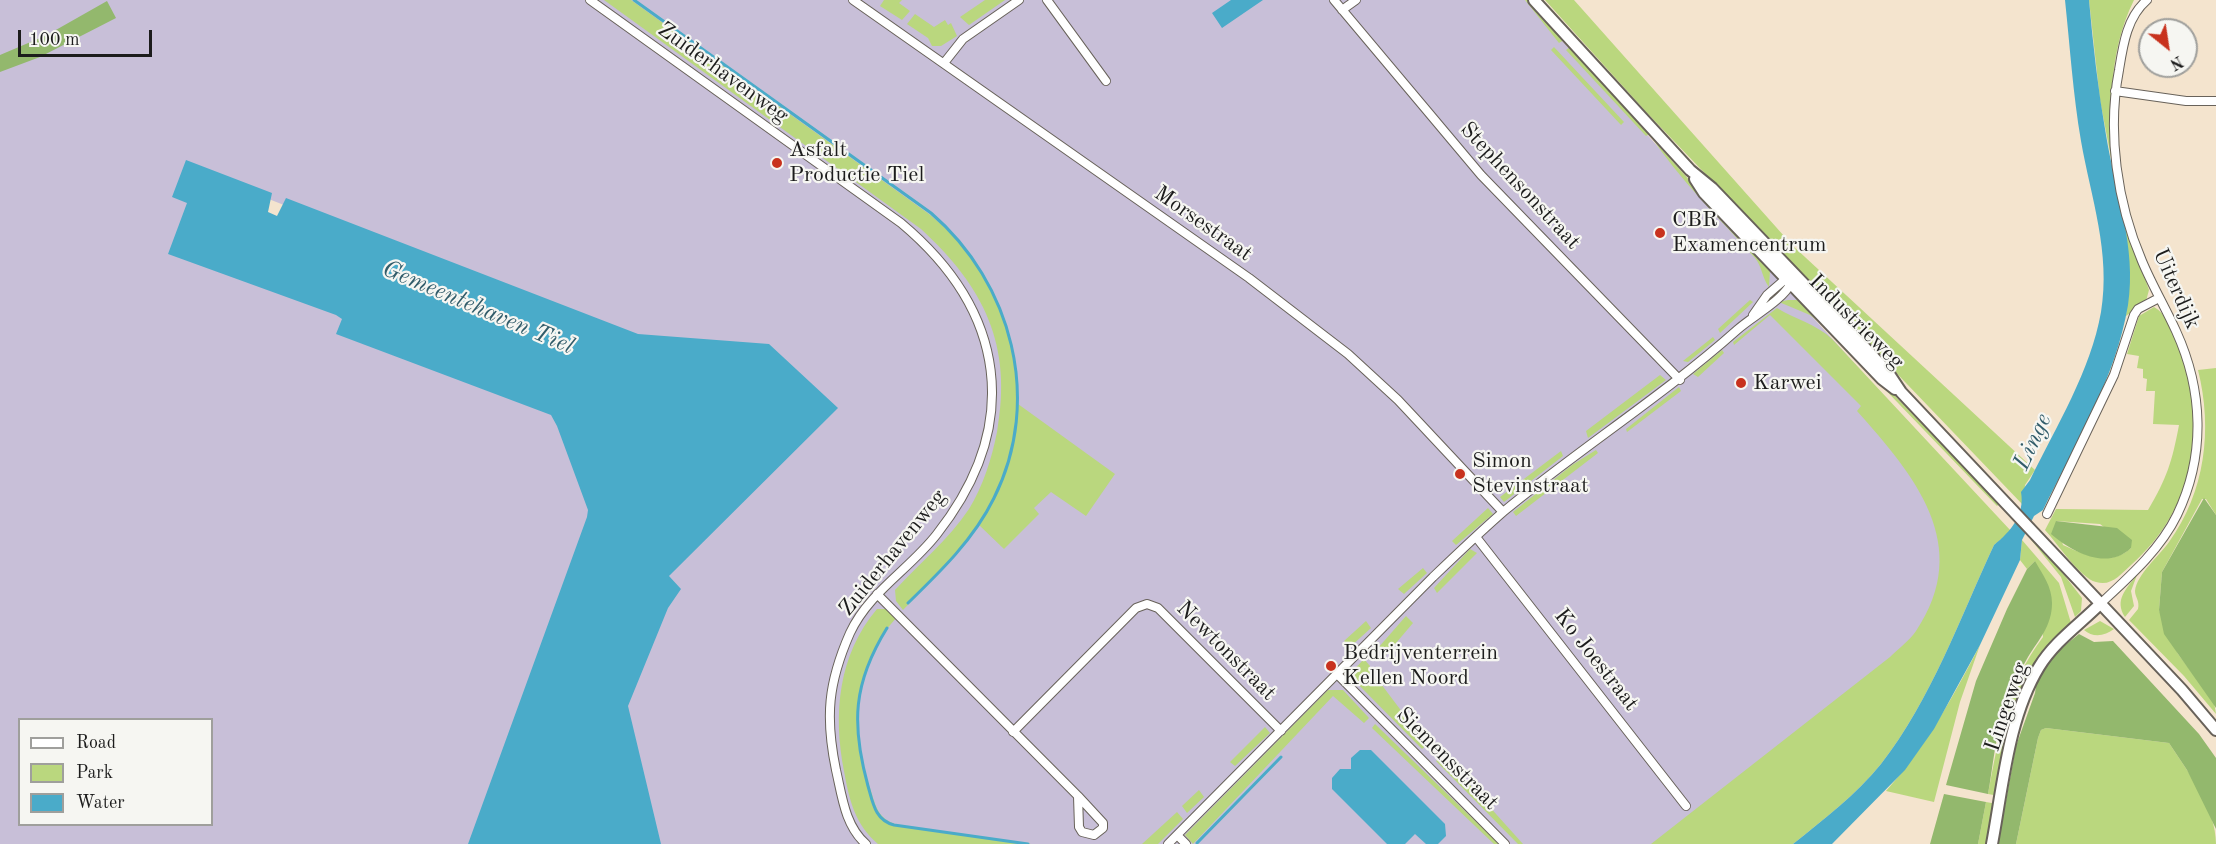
<!DOCTYPE html>
<style>
body{margin:0}
#map{position:relative;width:2216px;height:844px;overflow:hidden;background:#f4e4ce;font-family:"Old Standard TT",serif}
canvas{display:block}
.legend{position:absolute;left:18px;top:718px;width:195px;height:108px;box-sizing:border-box;background:#f6f6f2;border:2px solid #9f9f9c;margin:0;padding:8px 10px;list-style:none;font-size:18px;color:#1c1c1c}
.legend li{display:flex;align-items:center;gap:12px;height:30px}
.legend b{width:30px;border:2px solid #9f9f9c}
.north{position:absolute;left:2138px;top:18px;width:60px;height:60px;box-sizing:border-box;background:#f6f6f2;border:2px solid #9f9f9c;border-radius:50%;rotate:150deg;font-size:16px;font-weight:700;line-height:24px;text-align:center;color:#1c1c1c}
.north::after{content:'';display:block;margin:auto;width:21px;height:27px;background:#c8321e;clip-path:polygon(50% 0,100% 100%,50% 72%,0 100%)}
.scale{position:absolute;left:18px;top:30px;width:134px;height:27px;box-sizing:border-box;border:3px solid #1c1c1c;border-top:0;padding-left:8px;font-size:18px;line-height:21px;white-space:nowrap;color:#1c1c1c;-webkit-text-stroke:4px #f6f6f2;paint-order:stroke}
</style>
<div id="map">
<canvas width="2216" height="844"></canvas>
<ul class="legend">
<li><b style="height:8px;background:#fff"></b>Road</li>
<li><b style="height:16px;background:#bad77e"></b>Park</li>
<li><b style="height:16px;background:#4aabc9"></b>Water</li>
</ul>
<div class="north">N</div>
<div class="scale">100 m</div>
</div>
<script>
const ctx = document.querySelector('canvas').getContext('2d');
ctx.lineJoin = 'round';
function fill(path, color) { ctx.fillStyle = color; ctx.fill(path, 'evenodd'); }
function strokePath(path, color, width, dash) { ctx.strokeStyle = color; ctx.lineWidth = width; ctx.lineCap = dash ? 'butt' : 'round'; ctx.setLineDash(dash || []); ctx.stroke(path); }
function write(font, color, halo, rows, align = 'center') {
  ctx.font = font + ' "Old Standard TT",serif'; ctx.lineWidth = 4.5; ctx.setLineDash([]); ctx.textBaseline = 'middle'; ctx.strokeStyle = halo; ctx.fillStyle = color; for (const [text, x, y, turn = 0] of rows) {
    ctx.save(); ctx.translate(x, y); ctx.rotate((+turn || 0) * Math.PI / 180); ctx.textAlign = isNaN(turn) ? turn : align; if (halo) ctx.strokeText(text, 0, 0); ctx.fillText(text, 0, 0); ctx.restore();
  }
}
fill(new Path2D(`
 M0 0H1525L1983 505 1919 636 1667 844H654L620 717 634 342 192 169 352 310 557 413 593 512 475 844H0ZM20 720H212V824H20Z`), '#c8bfd8');
fill(new Path2D(`
 M604 0H631L929 214C989 262 1018 328 1018 404L1115 474 1086 516 1051 492 1034 508 1039 514 1004 549 979 525 956 555 903 610 896 601 895 590C919 564 949 539 969 509 983 486 992 458 997 432 1013 345 984 287 921 229Z
 M884 0H902L899 3 910 11 902 20 880 6Z
 M985 0H1005L969 25 960 17Z
 M1525 0H1530L1564 40 1559 43Z
 M1545 0H1574L1792 245 2035 470 2025 485 2023 505 1647 113Z
 M2089 0H2134C2107 54 2109 120 2115 179L2100 100Z
 M915 14 934 27 945 20 948 25 951 23 957 36 941 46H932L928 38 907 24Z
 M1554 47 1624 122 1621 125 1551 50Z
 M1570 47 1770 270 1769 287C1762 278 1762 266 1755 258 1718 217 1680 180 1649 134L1646 136 1566 50Z
 M2123 216 2149 290 2146 301 2126 316 2129 267Z
 M1750 300 1753 302 1720 333 1718 329Z
 M1788 300H1798L1818 316 1999 504 1997 506 1825 327 1810 315 1779 302Z
 M2154 307C2166 313 2171 329 2177 341 2211 418 2196 509 2131 565 2121 574 2111 587 2096 582 2080 578 2057 543 2045 530L2056 509 2148 510C2167 478 2172 462 2179 425L2153 424 2155 391H2146L2147 379 2143 378V369L2137 368 2139 356 2127 354 2139 316ZM2056 521 2100 524 2131 548C2110 567 2085 555 2063 545Z
 M1777 308C1795 319 1816 324 1832 339L2011 531 1994 545C1960 618 1931 700 1881 764 1857 794 1823 820 1793 844H1651L1890 657C1898 649 1909 641 1916 631 1974 545 1914 475 1857 411L1861 406 1770 315 1734 345 1733 342Z
 M1713 337 1715 340 1688 362 1683 361Z
 M1722 350 1724 353 1698 377 1693 374Z
 M2216 368V515L2206 499H2202L2162 572 2159 610 2178 654 2214 702 2216 714 2184 676 2129 620 2138 609C2140 601 2135 597 2135 591 2137 574 2159 556 2169 542 2205 492 2213 430 2198 370Z
 M1660 375 1666 380 1588 438 1586 431Z
 M1679 387 1681 391 1627 432 1626 429Z
 M1596 450 1598 453 1516 516 1513 512 1572 465Z
 M1561 451 1563 456 1504 502 1500 497Z
 M1488 508 1493 514 1456 545 1452 541Z
 M2028 536 2058 567 2082 598 2081 611 2075 617 2061 577Z
 M2022 540 2059 583 2071 623 2031 667 2033 676 1999 796 1988 794C1999 737 2007 684 2043 637L2035 561 2027 569 2020 560Z
 M1470 549 1477 553 1437 593 1434 588Z
 M1423 568 1427 573 1404 594 1398 589Z
 M2137 575 2131 591 2134 606 2125 617C2114 600 2126 589 2137 575Z
 M877 609H890L897 617C852 665 850 729 870 788 876 807 878 820 899 825L1031 844H878C855 825 849 799 844 771 833 714 838 655 877 609Z
 M1406 616 1413 623 1385 656 1378 648Z
 M1366 621 1371 628 1350 647 1344 641Z
 M2100 621 2114 629C2105 636 2093 638 2084 630Z
 M1980 645 1960 702 1934 802 1886 791C1925 748 1953 697 1980 645Z
 M1364 659 1370 666 1369 668 1427 745 1422 749 1349 675Z
 M1328 690H1343L1369 718 1364 723 1333 696 1193 844 1185 835Z
 M1375 724 1499 844H1494L1372 728Z
 M1265 727 1270 733 1235 766 1230 762Z
 M2046 728 2169 743C2188 772 2216 808 2216 844H2016L2038 738 2041 730Z
 M1443 755 1523 844H1518L1436 761Z
 M1199 790 1204 797 1187 813 1182 806Z
 M1986 802 1997 804 1990 844H1978Z
 M1177 812 1183 819 1158 844H1142Z`), '#bad77e');
fill(new Path2D(`
 M107 1 116 18 40 57 0 72V55L47 35Z
 M2204 498 2216 515V708L2164 634 2159 610 2162 572Z
 M2056 521 2117 528 2132 540 2131 548C2107 571 2072 552 2051 534Z
 M2035 561C2043 575 2052 587 2052 603 2052 626 2039 639 2028 657 2018 674 2010 693 2004 712 1995 737 1993 767 1988 794L1946 785 1976 681 2007 609 2027 569Z
 M2079 634 2094 642 2113 641 2199 734 2216 758V829L2187 770 2169 743 2046 728 2041 730 2038 738 2016 844H1998L2016 746 2035 693 2037 679 2059 650Z
 M1944 794 1986 802 1978 844H1930Z`), '#93b86d');
fill(new Path2D(`
 M1231 0H1263L1222 28 1212 13Z
 M2065 0H2089C2093 45 2098 90 2106 135 2115 191 2137 247 2128 305 2116 378 2075 445 2043 510L2034 516 2022 540 2020 560 1980 645 1934 729 1905 770 1832 844H1793C1823 820 1857 794 1881 764 1931 700 1960 618 1994 545 2011 531 2025 515 2021 492L2030 480C2056 427 2091 370 2101 312 2111 253 2091 198 2081 141 2073 94 2070 47 2065 0Z
 M186 160 272 193 268 212 277 216 286 198 638 334 769 344 838 408 669 576 681 589 668 608 628 706 661 844H468L587 517 588 510 557 426 551 415 336 334 342 319 336 315 168 254 187 203 172 197Z
 M1360 750H1371L1445 824 1446 836 1438 844H1426L1415 834 1405 844H1387L1332 789V778L1340 769H1351V758Z`), '#4aabc9');
strokePath(new Path2D(`
 M634 0 931 213C1012 283 1043 400 994 498 974 539 941 571 908 603
 M887 628C853 683 851 724 868 786 873 803 875 820 894 825L1028 844
 M1197 843 1281 757`), '#4aabc9', 3);
const street = new Path2D(`
 M590 0 901 223C1006 311 1023 424 937 534 910 569 869 592 850 633 828 683 825 717 836 770 842 796 845 826 866 844
 M853 0 1249 278 1348 354 1398 400 1503 512
 M1047 0 1106 81
 M1334 0 1481 175 1680 380
 M1342 10 1356 0
 M944 63 963 39 1019 0
 M2115 91 2186 101H2216
 M1753 315 1767 295 1789 276
 M2047 514 2114 375 2134 315 2138 309 2159 298
 M1476 537 1686 806
 M877 594 1078 796 1079 827 1082 832 1094 835 1103 828V823L1078 796
 M2100 604C2128 578 2160 550 2177 515 2206 455 2203 390 2176 331 2165 307 2152 285 2142 261 2117 203 2107 132 2119 70 2123 45 2127 17 2147 0
 M1337 674 1505 844
 M1013 732 1136 608 1147 604 1158 608 1281 731
 M1177 835 1186 844
 M1168 844 1433 577C1456 555 1479 533 1503 512 1579 449 1663 396 1737 330 1754 315 1781 302 1792 282`);
const secondary = new Path2D(`
 M1534 0 1690 170 1712 188 1870 353 1889 374 1901 392 2182 690 2216 730
 M1695 179 1704 193 1882 379 1895 389
 M1992 844C2003 786 2008 718 2039 667 2054 642 2080 624 2100 604`);
strokePath(street, '#68625a', 10);
strokePath(secondary, '#68625a', 14);
strokePath(street, '#fff', 8);
strokePath(secondary, '#fff', 10);
for (const [x, y, r, color] of [
 [777,163,6,"#c8321e"],
 [1660,233,6,"#c8321e"],
 [1741,383,6,"#c8321e"],
 [1460,474,6,"#c8321e"],
 [1331,666,6,"#c8321e"]
]) { const dot = new Path2D(); dot.arc(x, y, r, 0, 2 * Math.PI); ctx.fillStyle = color; ctx.fill(dot); strokePath(dot, '#f6f6f2', 2); }
write('22px', '#1c1c1c', '#f6f6f2', [
 ["Zuiderhavenweg",723,73,36],
 ["Stephensonstraat",1520,186,47],
 ["Morsestraat",1203,224,35],
 ["Uiterdijk",2176,289,66],
 ["Industrieweg",1856,322,45],
 ["Zuiderhavenweg",893,553,-51],
 ["Newtonstraat",1226,651,45],
 ["Ko Joestraat",1596,660,52],
 ["Lingeweg",2007,707,-71],
 ["Siemensstraat",1447,759,45]
]);
write('22px', '#1c1c1c', '#f6f6f2', [
 ["Asfalt",789,150],
 ["Productie Tiel",789,175],
 ["CBR",1672,220],
 ["Examencentrum",1672,245],
 ["Karwei",1753,383],
 ["Simon",1472,461],
 ["Stevinstraat",1472,486],
 ["Bedrijventerrein",1343,653],
 ["Kellen Noord",1343,678]
], 'left');
write('italic 24px', '#315c6a', '#f6f6f2', [
 ["Gemeentehaven Tiel",478,308,23],
 ["Linge",2033,442,-65]
]);
</script>
